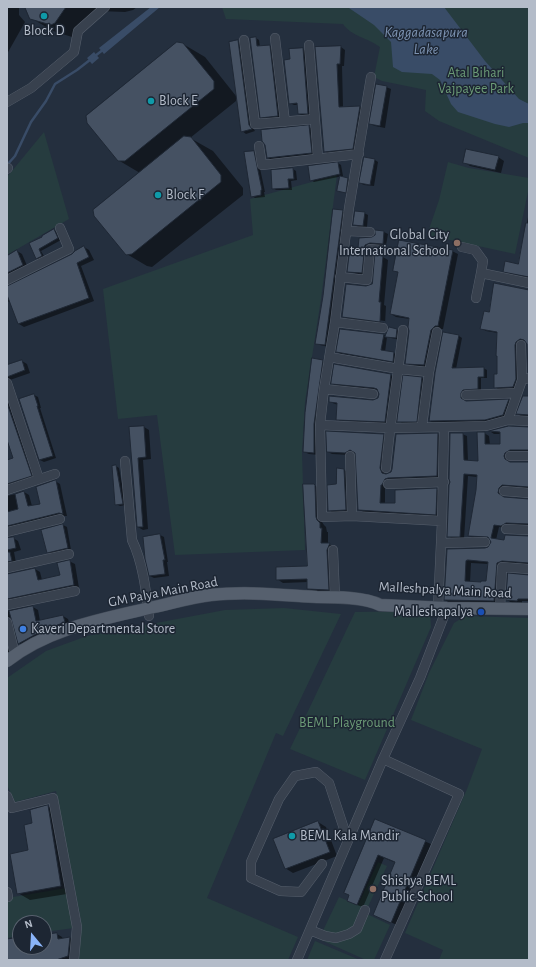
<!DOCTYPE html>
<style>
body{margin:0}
#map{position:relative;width:536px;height:967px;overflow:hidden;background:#242f3e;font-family:"Alegreya Sans",sans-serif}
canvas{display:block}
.frame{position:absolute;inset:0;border:8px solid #b4bcc9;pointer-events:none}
.north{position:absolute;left:12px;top:915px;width:40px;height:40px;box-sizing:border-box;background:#1d2633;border:1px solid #59626f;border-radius:50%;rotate:342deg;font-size:11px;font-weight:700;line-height:16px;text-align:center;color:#b4bcc9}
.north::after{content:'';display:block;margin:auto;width:14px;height:18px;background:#8ab4f8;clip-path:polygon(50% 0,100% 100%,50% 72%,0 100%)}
</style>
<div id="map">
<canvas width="536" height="967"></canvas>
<div class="frame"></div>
<div class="north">N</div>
</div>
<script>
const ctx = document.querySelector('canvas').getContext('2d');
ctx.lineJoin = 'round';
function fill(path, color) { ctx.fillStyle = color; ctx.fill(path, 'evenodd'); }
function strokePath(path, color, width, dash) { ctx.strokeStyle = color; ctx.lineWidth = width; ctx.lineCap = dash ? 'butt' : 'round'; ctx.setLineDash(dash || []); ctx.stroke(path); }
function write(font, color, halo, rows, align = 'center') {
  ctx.font = font + ' "Alegreya Sans",sans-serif'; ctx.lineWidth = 3; ctx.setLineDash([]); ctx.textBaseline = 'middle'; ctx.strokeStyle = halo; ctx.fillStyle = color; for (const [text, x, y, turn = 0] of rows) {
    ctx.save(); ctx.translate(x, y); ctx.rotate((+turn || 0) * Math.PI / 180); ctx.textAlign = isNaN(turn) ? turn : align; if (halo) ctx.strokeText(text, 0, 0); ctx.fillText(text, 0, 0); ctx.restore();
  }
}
fill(new Path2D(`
 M222 7H529V158L439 121 425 111 426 90 382 81 374 77 380 47C368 38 351 36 343 24L226 19Z
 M44 132 69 219 7 255V177Z
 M448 162 469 168 529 178V187L515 254 427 235 439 200Z
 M337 175 321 299 305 402 302 452 305 550 175 555 157 415 118 419 103 289 253 235 250 199Z
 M284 608 341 614 283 736 276 733 207 898 298 937 288 960H79L81 921 56 791 15 802 7 785V678L46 651 87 636 225 610Z
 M430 611 431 627 365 780 290 749 355 612Z
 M465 616 529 618V960H439L443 950 405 933 467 789 482 749 411 720 429 673 454 623Z
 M378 862 387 866 365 913 390 925 374 960H366L319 939 339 897 358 905Z
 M66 888 74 928 44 932V923H20V936L7 938V898Z
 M315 941 360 960H307Z`), '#263c3f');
fill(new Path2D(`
 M151 7H160L104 54 99 48Z
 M334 7H444L485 61 519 99 529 104V123H523L509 127 495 124 458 112 451 104 440 80 432 74 402 72 393 67 391 42 374 25 349 8Z
 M94 52 99 58 92 64 87 58Z`), '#394c67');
fill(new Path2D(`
 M7 7H19V15L25 22 7 54Z
 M26 7H137L133 10 125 12 99 11 75 37H72L53 31 31 18Z
 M256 38 259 40 260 47 270 46 273 48 281 118 265 119 261 117Z
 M238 41 242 44 253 128 255 131 246 134 242 131Z
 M183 44 205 57 236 96V101L190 138 213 151 243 188V195L152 267 147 266 125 253 140 173 118 160Z
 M341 47 345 50 344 66H342L343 107H360L364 110 357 151 329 154 324 151 316 48Z
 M303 49 307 52 312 115 303 116 299 114 298 105H294L290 103 291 60Z
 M386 87 391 89 385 128 375 126 370 124Z
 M309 127 313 129 315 155 272 160 268 158 266 145Z
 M253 152 257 154 265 192H264L265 197 255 198 252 196Z
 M498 157 504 161 501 173 470 166 464 162Z
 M365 158 375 160 378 162 374 186 364 185 360 183Z
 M338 163 341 165 343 176 314 182 311 180Z
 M293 169 296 171 297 180 291 181 292 190H276L273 188Z
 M348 179 351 181 349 194 338 191Z
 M342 211 347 214 329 347 320 345 316 343Z
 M529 212V278L510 274 504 271 519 265Z
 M364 213 368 215 367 227H358L354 225Z
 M54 230 57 232 61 240 41 251 45 258 40 260 37 258 30 244Z
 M376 231 384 232 388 234 386 245H374L368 248 365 275 352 273 348 271 359 249 376 235Z
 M84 247 89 250 94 260 81 266 94 301 24 327 19 324 10 301 7 302V287L72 255Z
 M17 251 22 254 28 268 7 282V257Z
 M452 251 458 254 443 329H440L436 334 430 368 411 366 406 363 410 331V319L396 317 391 314 399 273 394 270Z
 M383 257 388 260 384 305 386 306 385 324 348 319 343 316 373 285ZM347 316 385 321V323L347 318Z
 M529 291V372L528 344 526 341 522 342 518 389 499 390 495 387 498 375V333L486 331 481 328 489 313Z
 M397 330 401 332 400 340 387 337 385 352 394 353 398 355 397 363 341 354 337 352 384 335 387 336Z
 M459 336 462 338 456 369 483 368 487 370V378H481V390L464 395 465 401 509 400 512 402 507 417 489 422 433 423 430 421Z
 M22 361 27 364 30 373 7 381V366Z
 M322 361 327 363 319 455 309 454 304 452Z
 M335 365 391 375 395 377 389 424 341 422 337 419 338 405 330 402 373 401 378 399 380 394 378 390 336 386 332 383Z
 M404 377 422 378 426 380 420 423H402L398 421Z
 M7 391 36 478 7 486V461L14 459 7 440Z
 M34 395 38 397 41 408H40L56 458 44 462 40 460Z
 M529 397V417H522L518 414Z
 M144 427 149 430 151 459 143 460 148 529 143 530 138 527 130 428Z
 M509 427H529V452L510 455 509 462 529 463V489L504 490 503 497 505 498 529 500V526L506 528 499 527 496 540 504 541 529 536V565L507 563 499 603H450L445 600 448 550 486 549 491 546 492 541 490 538 474 539 469 536 477 490V477L468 476 464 539H453L448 536 462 434 467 436 468 461 479 462 484 433 489 436 490 445H501V434H494L491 432ZM471 563 489 564 487 582 470 583Z
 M438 434 442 437 441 478 385 486V504H396L436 489 441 492 440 517 363 512 359 510 355 452 350 455 332 454 328 452 383 435 388 437 384 471 386 474 389 475 393 469Z
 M116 466 119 468 126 505 120 506 116 504Z
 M338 469 344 470 349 472 350 512 333 513 329 510 337 485Z
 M55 481 60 484 67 516H64L8 530 7 532V496L24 492 29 495 32 506 41 504Z
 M314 485 322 490V522L324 525 326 527 327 532H328V544L336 547 335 593 315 592 308 588V582L283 583 277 579 308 567Z
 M63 525 67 527 71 550 51 554 48 552 43 530Z
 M160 535 164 537 168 562H167L169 576 154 578 150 576Z
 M7 538H13L18 541 21 550 14 552 16 563 7 570Z
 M69 561 75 564 79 588 11 602 7 605V574L35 569 40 572 42 580 61 576Z
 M529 575V601H522V603H512L507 600Z
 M33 607 38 610 40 621 63 616 68 619 70 625 24 646 19 643 13 619 8 620 7 624V611Z
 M7 631 13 654 7 659Z
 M48 806 60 813 73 893 30 900 18 893 29 851Z
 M376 820 431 844 397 925 374 915 396 863 384 858 363 907 354 904Z
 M318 822 326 827 337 856 293 873 285 868Z
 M57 934 62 937 63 939 70 938 75 941 73 960H7V940L20 938V947H44V936Z`), '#0007');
strokePath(new Path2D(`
 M7 165 15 156 31 122 46 101 55 84 77 70 104 49`), '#394c67', 2.5);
const building = new Path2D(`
 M25 7H66L55 23 51 25 30 19Z
 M256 37 257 46 270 45 278 116 260 118 250 38Z
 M238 40 249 125 252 129 241 132 229 42Z
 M177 42 183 43 214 81V89L125 161H118L87 123 86 116Z
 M341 46 340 64H337L339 107 360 106 353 149 324 152 315 47Z
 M303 48 308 114H298L297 103 289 104 284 60 290 59 289 49Z
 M376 84 387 86 380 126 369 124Z
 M309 125 312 153 267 158 265 145 262 141 261 130Z
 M184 136 191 137 221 175V182L132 254 126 255 94 216 93 210Z
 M466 149 499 156 495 170 463 163Z
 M254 151 262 190H261V195L251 197 244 152Z
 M364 157 375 159 370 185 359 183Z
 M338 162 340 174 310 181 308 166Z
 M293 168 294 179H288L289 188 272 189 271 170Z
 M340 176 348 178 346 193 337 191Z
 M333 209 343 210 325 345 315 344 323 296Z
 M355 211 365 212 363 226 353 225Z
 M526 223H529V277L503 272 505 261 518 264Z
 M54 229 58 238 39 249 42 256 36 259 29 243 42 237V236Z
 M375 230 384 231 383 244 370 243 365 245 362 273 347 272 350 247 358 248 359 238 372 237 375 235Z
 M399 240 453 250 438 326H435L431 330 424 365 405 364 409 331 408 327 409 318 390 314 398 272 393 271Z
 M84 246 89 257 77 263 89 298 18 324 7 295V286L72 254 75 251Z
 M17 250 23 265 7 273V256Z
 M375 255 383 256 379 302H381L380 322 342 317 346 284 366 286 372 284Z
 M494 283 529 290V372H528L527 344 524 340 520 339 516 342 515 345 516 379 513 387 494 388V374H497V356H496L497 332 480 329 484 311 489 312Z
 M389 327 397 329 396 338 385 337Z
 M340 329 384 334 381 350 394 352 393 362 336 352Z
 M443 332 459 335 452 368 484 367V377H478V389L463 390 461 393V398L466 401 509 399 503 415 485 420 429 421 435 373Z
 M312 358 323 360 314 424V453L303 452 305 413Z
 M22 360 25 370 7 377V365Z
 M334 364 391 374 385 422 336 420 337 403 329 402V396L373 400 378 398 379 394 377 389 374 388 331 384Z
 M403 375 422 377 417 422H397Z
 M34 394 38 406H37L53 456 39 460 19 399Z
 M523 396H529V415L516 414Z
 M7 403 32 476 7 484V460L13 458 7 440Z
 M144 426 146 457 138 458 143 527H137L129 427Z
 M509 426 529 427V450H510L505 453 504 456 505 459 510 462H529V487L502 485 499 488 498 493 504 497 529 499V524L506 523 501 526 494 525 491 538 504 540 505 535 529 536V563L502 561 497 563 494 601 444 600 447 549 485 548 488 547 491 542 488 537 468 536 476 490 477 475 464 474 460 537H447L449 485 450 482 449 479 450 433H463L464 460 478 461 477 432H485V444H500V432L489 431ZM468 560 488 562 486 581H481V582L465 581 466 561Z
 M326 431 384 434 380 468 382 473 386 474 391 472 392 469 396 434 438 433 437 476 388 478 385 479 382 485H381L380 503H395V490L437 488 436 515 358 510 355 453 350 450 345 453 327 452Z
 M116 465 123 504 115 505 112 466Z
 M337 468 344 469 346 510 328 511 327 485 336 484Z
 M56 480 63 514 59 513 7 526V512L18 509 15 494 24 491 28 506 40 504 36 487Z
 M303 484H314L315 485 316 517 317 520 320 523V528H322L321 543H330L327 550 329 590 307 589V579L276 580V567L307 566Z
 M63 524 68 548 47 553 41 530Z
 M160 534 165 560H163L165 574 149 576 145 559 143 537Z
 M14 537 16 548 7 550V538Z
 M7 552H10L12 561 7 562Z
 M70 560 74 585 7 599V574L35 568 38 580 60 575 57 563Z
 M508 573 529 575V599H518L517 601 506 600Z
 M33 606 36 621 63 615 65 622 38 633 18 644 9 611Z
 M48 805 61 886 17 894 10 854 28 850 24 825 32 823 30 810Z
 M375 819 426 840 391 923 373 915 395 862 378 855 357 905 347 901 349 895 344 893Z
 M318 821 330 852 285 869 273 839Z
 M57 933 58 939 70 937 68 956 56 960H7V939L20 937V947H44V935Z`);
fill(building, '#455162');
strokePath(building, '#1f2835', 1);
const minor = new Path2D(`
 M275 38 285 122
 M244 40 255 124 315 119
 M309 45 318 158
 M371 77 349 208 335 322 324 389 320 425 322 517 352 516 442 521 438 607
 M7 102 31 88 74 52 78 31 105 7
 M259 146 262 165 359 154
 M7 169 8 168
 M346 231 370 232
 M462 247 475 250 483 261 481 273
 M340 277 367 280 370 249 383 250
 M7 280 69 249 60 228
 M476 298 481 273 529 283
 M335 322 383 328
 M521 345 522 380
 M329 357 399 369 429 372
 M7 383 39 479
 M324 389 373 394
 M466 395 517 393
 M508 420 529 421
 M320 425 390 428 444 427 486 426 508 420 522 380 529 378
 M422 426 429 372 437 332
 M350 456 352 516
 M510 456H529
 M125 461 132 540C143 563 146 591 149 616
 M386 468C390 421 398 376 403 330
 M388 484 444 482
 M7 490 55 474
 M504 491 529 493
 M442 521 444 427
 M506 529 529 530
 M7 532 60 519
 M441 543 485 542
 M333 550 335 597
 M7 568 69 554
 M7 605 75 591
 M500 609 502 567 529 569
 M7 622 15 655
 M383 759 459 794 385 960
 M7 796 12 808 53 798 77 927 74 960
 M322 864 301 892 280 891 251 878V862L279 799 295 776 316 772 329 783 348 841
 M7 892 8 897
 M310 930 325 936 336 938 349 934 357 929 365 910
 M297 960 383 759 420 678 447 608`);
const major = new Path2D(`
 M7 661C49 628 103 619 154 607 173 603 192 597 211 595 246 591 282 595 317 597 335 597 365 597 380 605L447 608 529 609`);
strokePath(minor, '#565f6c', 10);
strokePath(major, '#414a57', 13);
strokePath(minor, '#38414e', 9);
strokePath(major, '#56606e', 12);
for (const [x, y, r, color] of [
 [44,16,4,"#0f9aa8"],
 [151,101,4,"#0f9aa8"],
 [158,195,4,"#0f9aa8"],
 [457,243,4,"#8d6e63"],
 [481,612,4,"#1a4fb4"],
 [23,629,4,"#3f7fe0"],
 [292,836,4,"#0f9aa8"],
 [373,889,4,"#8d6e63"]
]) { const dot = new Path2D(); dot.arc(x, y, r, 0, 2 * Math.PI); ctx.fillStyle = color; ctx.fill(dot); strokePath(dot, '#1d2633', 1.5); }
write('14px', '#b4bcc9', '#1d2633', [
 ["Block D",44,31,"center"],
 ["Block E",159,101],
 ["Block F",166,195],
 ["Global City",449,235,"right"],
 ["International School",449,251,"right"],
 ["Malleshapalya",473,612,"right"],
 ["Kaveri Departmental Store",31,629],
 ["BEML Kala Mandir",300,836],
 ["Shishya BEML",381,881],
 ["Public School",381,897]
], 'left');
write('14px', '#6b9a76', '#1d2633', [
 ["Atal Bihari",476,73],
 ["Vajpayee Park",476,89],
 ["BEML Playground",347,723]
]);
write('14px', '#b4bcc9', '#1d2633', [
 ["Malleshpalya Main Road",445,590,3],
 ["GM Palya Main Road",163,592,-11]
]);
write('italic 15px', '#7c92b1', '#1d2633', [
 ["Kaggadasapura",426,32],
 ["Lake",426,49]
]);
</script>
